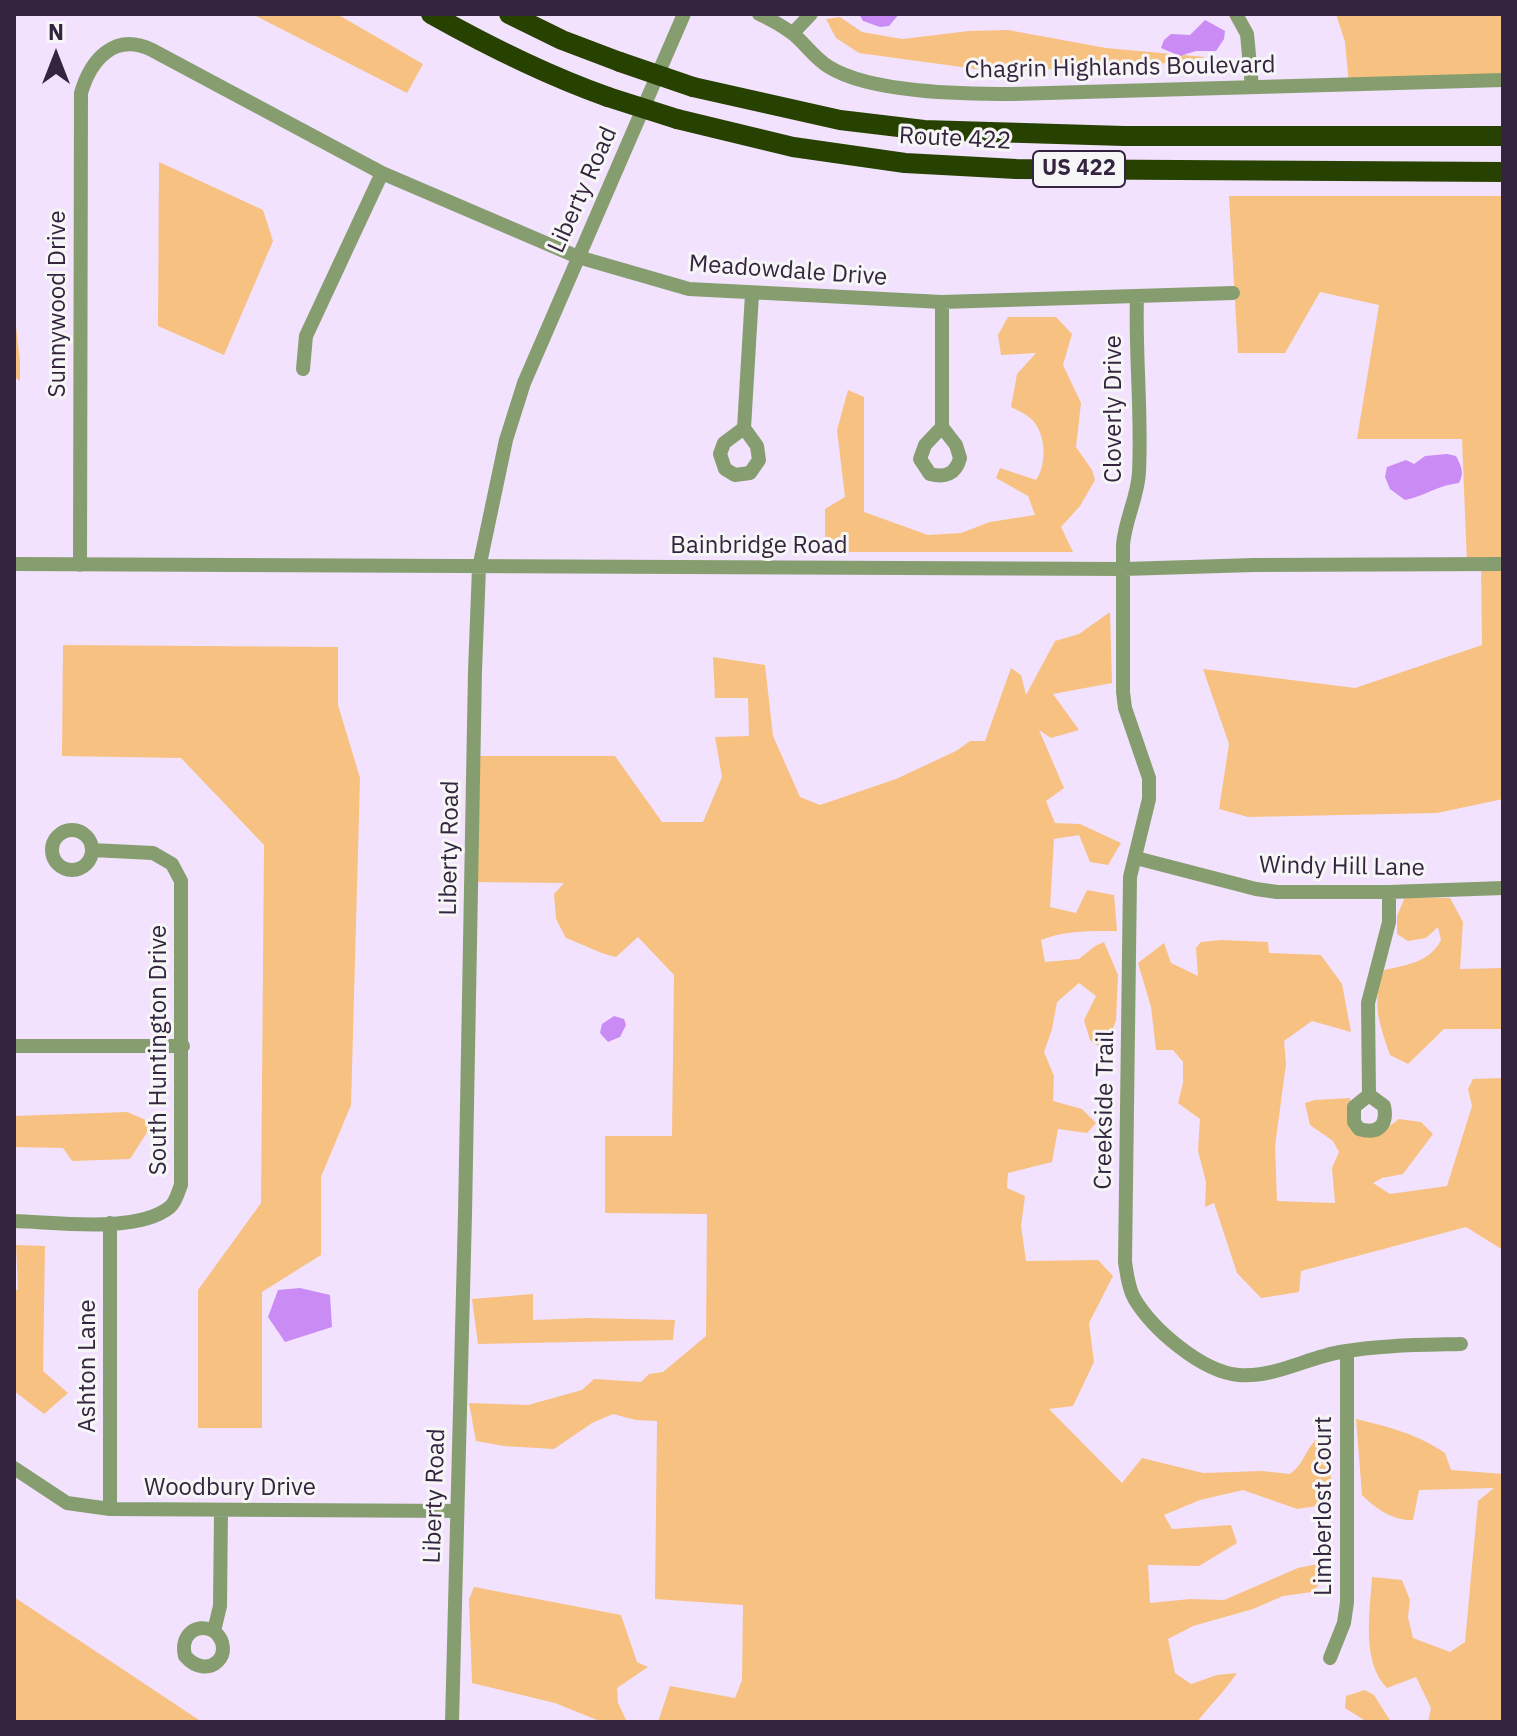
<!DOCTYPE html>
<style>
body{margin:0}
#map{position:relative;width:1517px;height:1736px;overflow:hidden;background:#f2e2fe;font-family:"IBM Plex Sans",sans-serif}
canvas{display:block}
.frame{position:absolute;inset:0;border:16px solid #34243f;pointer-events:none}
.north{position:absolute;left:16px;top:16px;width:80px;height:80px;-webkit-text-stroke:6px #f6f6f6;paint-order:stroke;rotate:0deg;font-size:22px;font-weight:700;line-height:32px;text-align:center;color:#34243f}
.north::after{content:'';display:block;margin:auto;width:28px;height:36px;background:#34243f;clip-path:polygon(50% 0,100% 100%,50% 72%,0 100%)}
</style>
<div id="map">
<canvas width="1517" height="1736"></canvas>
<div class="frame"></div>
<div class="north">N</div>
</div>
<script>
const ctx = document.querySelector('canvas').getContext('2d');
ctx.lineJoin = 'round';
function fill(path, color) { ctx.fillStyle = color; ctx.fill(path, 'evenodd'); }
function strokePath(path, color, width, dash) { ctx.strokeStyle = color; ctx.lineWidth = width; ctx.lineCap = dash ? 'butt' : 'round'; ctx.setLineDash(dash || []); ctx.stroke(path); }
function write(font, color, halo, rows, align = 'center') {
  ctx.font = font + ' "IBM Plex Sans",sans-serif'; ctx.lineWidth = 6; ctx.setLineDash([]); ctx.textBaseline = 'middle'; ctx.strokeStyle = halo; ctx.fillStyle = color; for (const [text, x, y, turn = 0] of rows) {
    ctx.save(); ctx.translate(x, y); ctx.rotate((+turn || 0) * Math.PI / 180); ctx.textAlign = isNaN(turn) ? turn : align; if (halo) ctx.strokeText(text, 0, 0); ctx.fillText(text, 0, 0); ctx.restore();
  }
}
fill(new Path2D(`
 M252 14H337L423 64 407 93Z
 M1336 14H1503V80L1349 84 1345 42Z
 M840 17 862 32 902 39 969 31 1008 30 1106 48 1205 57 1189 62 998 72 859 53 836 38 826 19Z
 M159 162 263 210 273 241 224 355 158 326Z
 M1229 196H1503V799L1437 813 1248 817 1219 809 1229 744 1203 669 1355 688 1482 645 1481 564H1467L1462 439H1357L1379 305 1320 292 1285 353H1238Z
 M14 309 20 361V381L14 377Z
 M1008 317H1056L1072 334 1063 365 1081 403 1076 447 1092 470 1095 480 1080 506 1061 527 1073 552H825V509L845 497 837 430 848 390 864 397V512L928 535 961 533 990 522 1035 515 1028 496 996 478 1000 468 1036 480C1048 463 1046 430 1029 417 1024 413 1017 410 1011 407L1017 374 1036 353 1001 355 998 335Z
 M1110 612 1112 683 1053 694 1079 730 1051 738 1039 730 1064 788 1046 801 1055 823 1080 824 1121 843 1108 865 1090 862 1079 835 1054 839 1050 907 1076 913 1087 890 1114 895 1117 931C1091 931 1066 930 1041 940L1045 962 1079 959 1095 946 1104 942 1118 975 1116 1020 1105 1051 1090 1040 1084 1020 1096 996 1079 983 1057 1002 1052 1029 1044 1052 1054 1076 1053 1101 1082 1109 1096 1123 1087 1133 1058 1129 1052 1162 1008 1173 1007 1188 1025 1196 1021 1226 1026 1261 1098 1260 1113 1276 1089 1323 1094 1362 1073 1406 1049 1409 1122 1483 1142 1458 1203 1473 1262 1471 1290 1474C1306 1462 1304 1450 1318 1438L1329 1446 1331 1481 1329 1496 1317 1506 1297 1509 1243 1490 1200 1500 1164 1515 1172 1529 1231 1525 1237 1543 1199 1566 1148 1565 1150 1603 1190 1599 1224 1600 1298 1568 1323 1563 1325 1578 1312 1592 1283 1596 1253 1609 1193 1626 1168 1639 1175 1673 1191 1684 1217 1675 1237 1673C1225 1691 1210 1705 1197 1722H658L670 1686 735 1698 742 1680 743 1605 655 1599 657 1421 636 1420 613 1414 592 1423 554 1449 504 1446 476 1441 469 1403 528 1405 582 1390 594 1379 641 1382 649 1374 663 1372 706 1336 707 1214 605 1213V1136H672L674 975 638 937 616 957C597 953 583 944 566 938L556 919 554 894 564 883 471 882 473 756H615L662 822H703L722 777 715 737 749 736 748 698H715L713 657 765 665 773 736 800 797 820 805 896 779 956 751 970 741H985L1011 668 1021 675 1026 695 1055 641 1079 634Z
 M63 645 338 647V705L360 778 351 1105 321 1177V1255L262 1292V1428H198V1290L261 1203 264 845 181 758 62 756Z
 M1405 897 1450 898 1463 922 1460 969 1503 968V1029H1444L1408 1064 1390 1055C1379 1022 1371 1004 1384 970 1407 965 1430 962 1441 940L1438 927 1426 938 1408 941 1397 934V916Z
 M1221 940 1268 942 1269 953 1321 955 1342 984 1351 1032 1312 1021 1284 1041 1286 1064 1275 1146 1277 1201 1335 1203 1332 1168 1339 1152 1333 1141 1310 1125 1305 1103 1315 1100 1350 1098 1353 1133 1376 1136 1399 1119 1421 1122 1433 1134 1403 1174 1382 1178 1373 1183 1390 1194 1447 1186 1472 1106 1468 1089 1473 1079 1503 1078V1250L1466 1227 1301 1271 1299 1292 1261 1298 1237 1273 1214 1203 1205 1207 1206 1182 1198 1151 1200 1119 1178 1103 1183 1083V1062L1173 1050H1156L1151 1007 1138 963 1164 943 1171 963 1198 976 1196 948 1201 942Z
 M127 1112 153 1123 130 1159 72 1161 63 1148 14 1147V1116Z
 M16 1245 45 1246 43 1371 68 1393 44 1414 14 1391V1290H18Z
 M533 1294V1320L587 1318 675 1320 673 1340 478 1344 472 1299Z
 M1356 1419C1389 1427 1417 1434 1445 1453L1451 1470 1503 1474V1722H1428L1431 1708 1416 1677 1387 1688C1361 1662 1370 1612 1372 1577L1402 1580 1410 1600 1408 1617 1413 1638 1450 1652 1465 1642 1478 1501 1494 1488 1419 1490 1413 1520C1393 1521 1375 1508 1362 1495Z
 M474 1587 621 1615 637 1662 648 1667 617 1688 618 1703 627 1722H602L555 1703 472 1683 469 1599Z
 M14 1597 202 1722H14Z
 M1365 1690 1374 1695 1391 1722H1367L1345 1708 1346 1696Z`), '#f7c181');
fill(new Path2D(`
 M859 14H899L889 26 880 27 863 21Z
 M1205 20 1225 31 1224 39 1216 51H1196L1180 56 1161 48 1164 40 1171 34 1190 35Z
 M1447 454 1456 456C1461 466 1465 472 1459 483 1438 485 1425 496 1405 500L1390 489 1385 477 1387 467 1406 460 1414 464 1425 456Z
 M614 1016 624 1019 626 1025 620 1037 608 1042 600 1033 602 1024Z
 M300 1288 330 1295 332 1327 285 1342 268 1317 278 1290Z`), '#ca8cf4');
strokePath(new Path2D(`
 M759 14C770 19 782 26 792 33 805 43 814 58 829 67 871 93 963 94 1013 94L1503 80
 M1236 14 1247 34 1252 87
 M793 33 811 14
 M1137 296C1135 354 1142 413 1139 472 1138 497 1125 519 1123 545V692L1125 708 1149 778V799L1130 877 1125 1262C1127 1274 1128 1287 1134 1298 1152 1329 1202 1372 1239 1375 1273 1378 1307 1358 1340 1352 1380 1345 1420 1345 1461 1344
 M303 369 306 336 382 173
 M942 427 956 445 960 458C956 474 945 478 930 474L920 459 925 445 942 427V302
 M744 428 757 446 759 460 750 473 735 475 725 469 720 454 724 443 744 428 752 294
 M14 564 1124 569 1254 565 1503 564
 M80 565 81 93C91 59 115 32 152 50L382 173 578 257 689 289 942 302 1233 293
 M52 850a20 20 0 1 1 40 0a20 20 0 1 1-40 0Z
 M1136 858 1256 889 1277 892H1389L1503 888
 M14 1046H183
 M1369 1095 1354 1107V1122L1359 1129C1378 1135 1388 1125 1384 1106L1369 1095 1368 1003 1389 922V892
 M14 1221C56 1222 137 1234 170 1207 176 1202 178 1192 181 1185V881L172 864 153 853 92 850
 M110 1223V1509
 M14 1468 67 1503 110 1509 457 1511
 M214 1631C195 1622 180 1636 185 1656 209 1683 238 1652 214 1631L220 1606 221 1511
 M1330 1658 1344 1623 1347 1602V1351
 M452 1722 465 1214 475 671 479 568 506 440 524 383 684 14`), '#869e6f', 14);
strokePath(new Path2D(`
 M431 14C488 46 546 75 608 97
 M509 14 562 40 620 62
 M693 87 840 120 924 130 1124 136H1503
 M677 119 793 147 905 163 1016 169 1503 172`), '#274100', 20);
strokePath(new Path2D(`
 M620 62 693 87
 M608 97 677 119`), '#274100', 20);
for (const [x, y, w] of [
 [1079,169,92]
]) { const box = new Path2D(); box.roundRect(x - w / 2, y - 18, w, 36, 6); ctx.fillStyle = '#f6f6f6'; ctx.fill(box); strokePath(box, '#34243f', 2); }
write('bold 22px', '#34243f', null, [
 ["US 422",1079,169]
]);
write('24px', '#34243f', '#f6f6f6', [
 ["Chagrin Highlands Boulevard",1120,68,-1],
 ["Route 422",955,139,3],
 ["Liberty Road",583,190,-66],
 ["Meadowdale Drive",788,271,4],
 ["Sunnywood Drive",58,304,-90],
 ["Cloverly Drive",1114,409,-90],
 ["Bainbridge Road",759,546],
 ["Liberty Road",450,848,-89],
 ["Windy Hill Lane",1342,867,1],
 ["South Huntington Drive",159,1050,-90],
 ["Creekside Trail",1105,1110,-89],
 ["Ashton Lane",88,1366,-90],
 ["Woodbury Drive",230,1488],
 ["Liberty Road",435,1496,-88],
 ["Limberlost Court",1324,1506,-90]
]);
</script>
